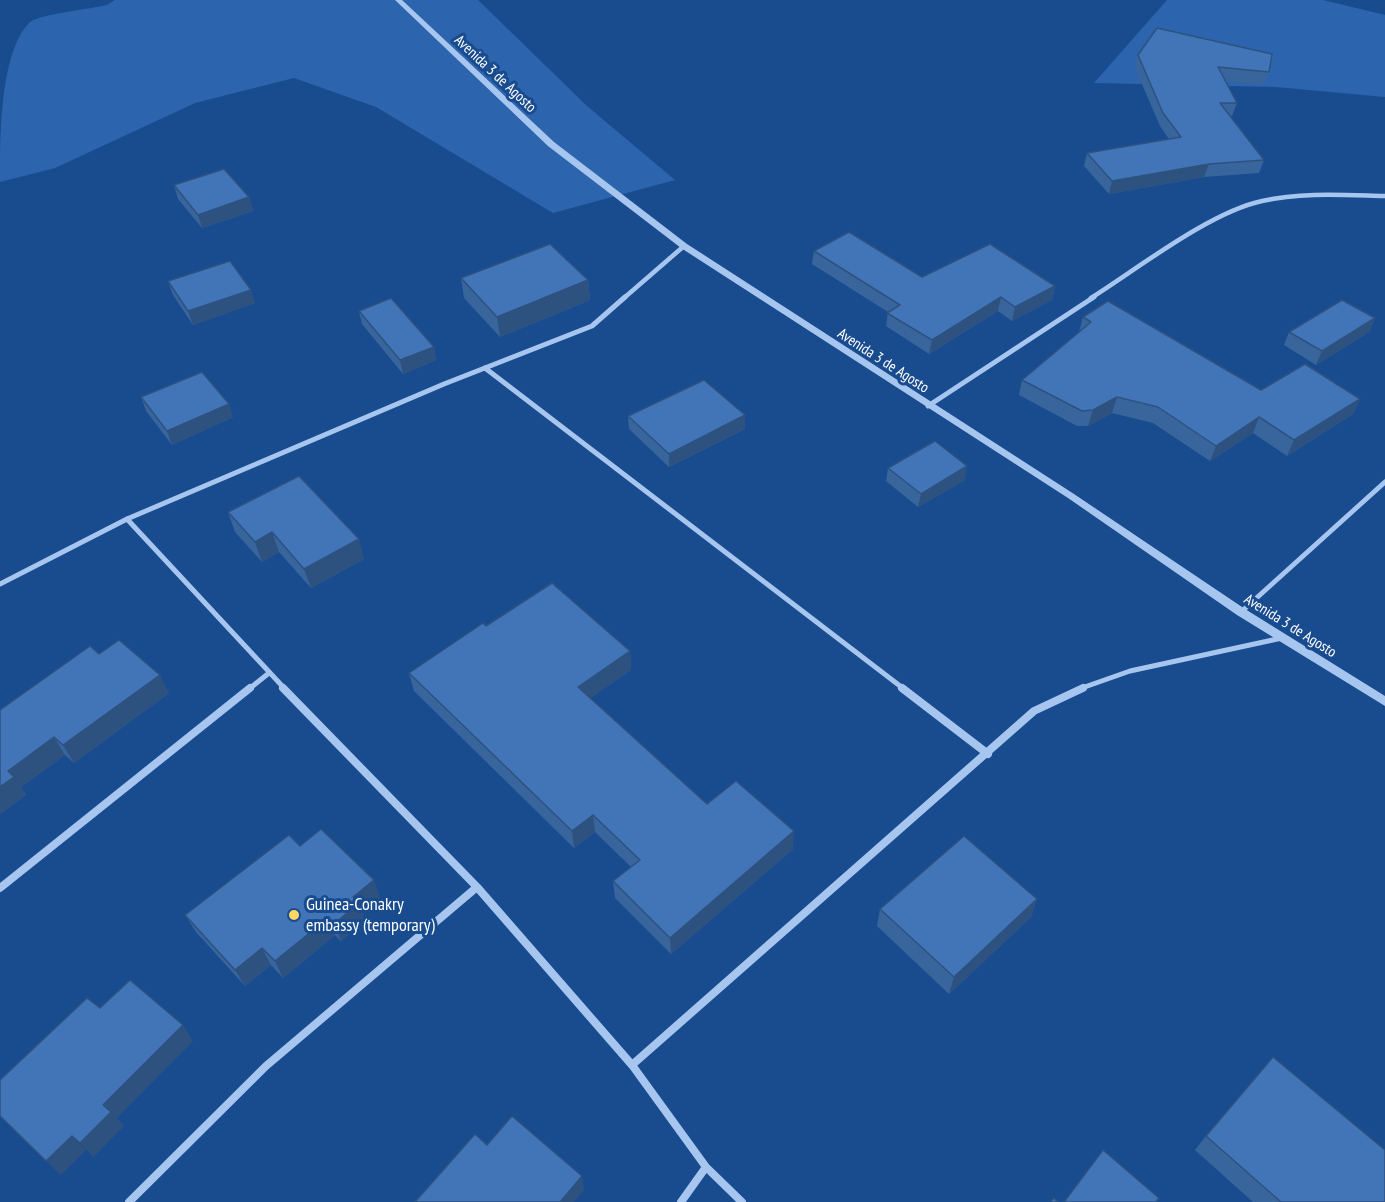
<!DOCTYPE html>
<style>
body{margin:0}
canvas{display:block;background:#194b8f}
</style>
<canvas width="1385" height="1202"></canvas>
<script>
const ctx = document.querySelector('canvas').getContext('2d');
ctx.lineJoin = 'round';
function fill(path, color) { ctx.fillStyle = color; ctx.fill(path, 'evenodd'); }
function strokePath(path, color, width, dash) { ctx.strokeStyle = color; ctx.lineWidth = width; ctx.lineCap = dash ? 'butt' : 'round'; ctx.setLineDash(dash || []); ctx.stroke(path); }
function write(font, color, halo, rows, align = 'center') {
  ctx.font = font + ' "PT Sans Narrow",sans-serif'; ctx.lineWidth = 6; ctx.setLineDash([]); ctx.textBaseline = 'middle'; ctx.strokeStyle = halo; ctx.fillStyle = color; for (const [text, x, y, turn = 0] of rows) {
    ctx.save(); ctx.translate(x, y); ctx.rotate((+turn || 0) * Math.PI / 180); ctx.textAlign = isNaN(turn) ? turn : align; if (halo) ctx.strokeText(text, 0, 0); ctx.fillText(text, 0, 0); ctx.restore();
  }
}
fill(new Path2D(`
 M115 0H478L587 106 675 180 553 213 376 107 294 78 195 103 55 168 0 182C0 136 0 51 30 22 41 14 91 9 107 5Z
 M1167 0H1323L1385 15V97L1276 87 1094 83Z`), '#2c65ad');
strokePath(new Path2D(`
 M624 298 684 246
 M1091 298C1137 269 1210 212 1262 201 1302 192 1344 195 1385 196`), '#a7c6ef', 4.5);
strokePath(new Path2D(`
 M485 368 904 689
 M928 406 1094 297
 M127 519 285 689
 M0 584 127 519 444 384 592 326 625 297
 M1241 612 1385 482
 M249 689 269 673
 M1079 689 1130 671 1282 638`), '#a7c6ef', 5);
strokePath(new Path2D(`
 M283 688 477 887 632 1065 706 1167 742 1202
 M902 688 988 754
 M0 888 250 688
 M632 1065 1034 711 1083 688
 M129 1202 266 1066 477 887
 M681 1202 706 1167`), '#a7c6ef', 8);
fill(new Path2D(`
 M395 0H402L554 142 687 244 1074 494 1245 609 1385 696V706L1237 615 1068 498 681 248 548 146Z`), '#a7c6ef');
fill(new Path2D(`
 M1138 55 1269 72 1264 85 1225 81 1237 103 1232 116H1230L1264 160 1259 173 1204 177 1109 194 1084 166 1087 153 1169 139 1160 126 1135 68Z
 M174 185 249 197 253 211 202 228 178 199Z
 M814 251 922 277 1055 286 1052 300 1012 321 998 311 929 354 886 326 888 312 812 264Z
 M461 278 588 280 590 300 500 337 464 298Z
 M168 281 255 303 193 325 173 295Z
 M359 311 434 347 436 360 403 374 362 324Z
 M1083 317 1261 390 1360 399 1353 414 1287 456 1253 433 1210 461 1153 423 1112 413 1088 426H1077L1019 395 1022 380 1079 332Z
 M1375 318 1369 332 1316 365 1284 345 1289 332Z
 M141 397 233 417 172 445 146 411Z
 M628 416 745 429 669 467 629 429Z
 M888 468 965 480 918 507 886 481Z
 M228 512 364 559 311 588 279 552 262 562 235 532Z
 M486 626 630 651 631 670 590 698 707 804 793 849 671 954 615 898 613 881 631 867 595 832 574 848 414 691 409 673Z
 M99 654 169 693 74 763 65 755 21 787 26 795 0 814Z
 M300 846 380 897 362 912 366 920 341 941 335 935 283 978 271 965 245 986 196 932 185 915Z
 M1037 899 1031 917 949 994 877 926 880 909Z
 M1206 1136 1385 1202H1253L1195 1150Z`), '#39659d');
fill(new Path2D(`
 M1209 164 1204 177 1109 194 1112 181Z
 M249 197 253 211 202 228 198 215Z
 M588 280 590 300 500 337 497 317Z
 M1055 286 1052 300 1012 321 1015 307Z
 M251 290 255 303 193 325 188 311Z
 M1001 297 998 311 929 354 932 340Z
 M1375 318 1369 332 1316 365 1322 351Z
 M434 347 436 360 403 374 400 360Z
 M1117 397 1112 413 1088 426 1093 410Z
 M1360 399 1353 414 1287 456 1294 440Z
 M229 404 233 417 172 445 167 431Z
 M745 415V429L669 467V454Z
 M1259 417 1253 433 1210 461 1216 446Z
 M967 466 965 480 918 507 921 494Z
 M272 532 279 552 262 562 255 542Z
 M359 539 364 559 311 588 304 569Z
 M630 651 631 670 580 706 578 687Z
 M160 675 169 693 74 763 63 745Z
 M54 737 65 755 21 787 26 795 0 814V787L8 771Z
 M593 815 595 832 574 848 572 831Z
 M794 831 793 849 671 954 670 938Z
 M374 880 380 897 362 912 366 920 341 941 334 924 353 897Z
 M1037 899 1031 917 949 994 954 977Z
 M328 918 335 935 283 978 275 961Z
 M262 948 271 965 245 986 235 970Z
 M183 1025 193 1041 117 1118 124 1126 93 1157 80 1143 103 1105Z
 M72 1136 86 1150 61 1175 46 1161Z
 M582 1176 584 1190 574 1202H562L561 1201Z`), '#2e5280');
const building = new Path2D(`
 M1157 28 1272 54 1269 72 1218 67 1237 103H1220L1264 160 1209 164 1112 181 1087 153 1181 137 1163 113 1138 55Z
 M224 169 249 197 198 215 174 185Z
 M849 232 922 277 990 244 1055 286 1015 307 1001 297 932 340 887 313 900 305 814 251Z
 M550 244 588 280 497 317 461 278Z
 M230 261 251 290 188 311 168 281Z
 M391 298 434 347 400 360 359 311Z
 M1342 300 1375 318 1322 351 1289 332Z
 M1108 301 1261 390 1305 364 1360 399 1294 440 1259 417 1216 446 1158 407 1117 397 1093 410 1082 411 1022 380 1091 322 1083 317Z
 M202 372 229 404 167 431 141 397Z
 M704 380 745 415 669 454 628 416Z
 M935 441 967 466 921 494 888 468Z
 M299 476 359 539 304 569 272 532 255 542 228 512Z
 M552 583 630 651 578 687 707 804 736 781 794 831 670 938 613 881 640 860 593 815 572 831 409 673 483 623 486 626Z
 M119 640 160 675 63 745 54 737 8 771 14 777 0 787V710L90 646 99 654Z
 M321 829 374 880 353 897 359 903 334 924 328 918 275 961 262 948 235 970 185 915 289 835 300 846Z
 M964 836 1037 899 954 977 880 909Z
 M130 980 183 1025 103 1105 111 1112 80 1143 72 1136 46 1161 0 1116V1080L87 998 100 1008Z
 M1273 1057 1385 1150V1202H1281L1206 1136Z
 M512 1116 582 1176 561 1201 562 1202H415L475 1134 487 1145Z
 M1103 1150 1159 1198 1156 1202H1064Z
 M1054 1198 1058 1202H1050Z`);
fill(building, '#4275b7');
strokePath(building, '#2e5280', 1.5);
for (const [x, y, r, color] of [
 [294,915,6,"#ffd564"]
]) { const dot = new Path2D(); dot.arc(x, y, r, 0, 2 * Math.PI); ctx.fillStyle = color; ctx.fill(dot); strokePath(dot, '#194b8f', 2); }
write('15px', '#fff', '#194b8f', [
 ["Avenida 3 de Agosto",495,74,43],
 ["Avenida 3 de Agosto",883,361,33],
 ["Avenida 3 de Agosto",1290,626,32]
]);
write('18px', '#fff', '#194b8f', [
 ["Guinea-Conakry",306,905],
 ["embassy (temporary)",306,926]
], 'left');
</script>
